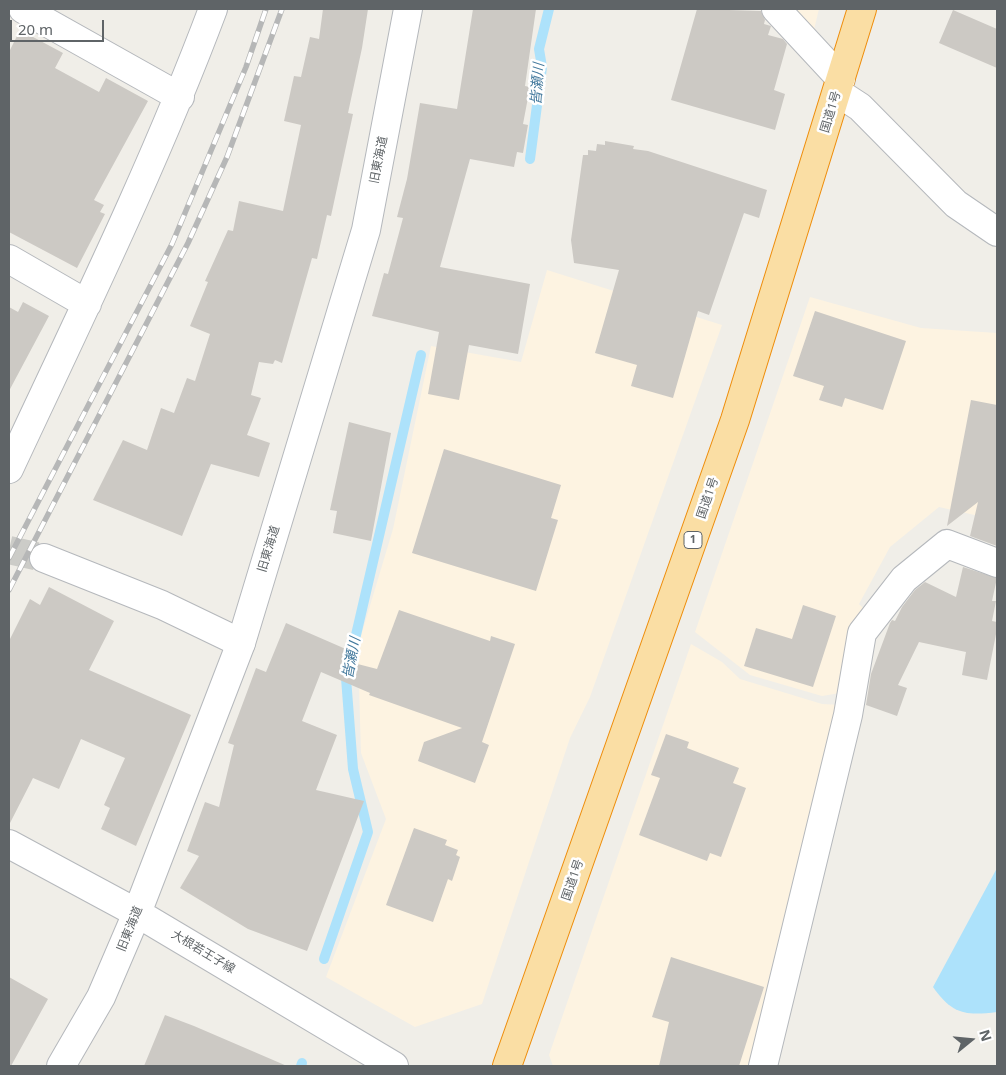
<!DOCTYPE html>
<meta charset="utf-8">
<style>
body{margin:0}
#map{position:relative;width:1006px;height:1075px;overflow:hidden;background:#f0eee8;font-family:"Noto Sans",sans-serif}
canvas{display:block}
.frame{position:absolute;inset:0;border:10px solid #5f6467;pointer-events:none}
.north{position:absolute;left:946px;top:1015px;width:50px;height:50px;-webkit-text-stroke:4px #fff;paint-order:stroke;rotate:73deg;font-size:14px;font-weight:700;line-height:20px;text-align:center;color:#5f6467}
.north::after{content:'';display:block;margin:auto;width:18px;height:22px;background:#5f6467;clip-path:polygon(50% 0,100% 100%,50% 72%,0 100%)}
.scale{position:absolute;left:10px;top:20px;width:94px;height:22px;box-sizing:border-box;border:2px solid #5f6467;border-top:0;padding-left:6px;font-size:15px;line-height:18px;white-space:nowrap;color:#5f6467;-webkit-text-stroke:4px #fff;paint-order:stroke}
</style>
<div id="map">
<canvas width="1006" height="1075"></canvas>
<div class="frame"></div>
<div class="north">N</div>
<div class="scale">20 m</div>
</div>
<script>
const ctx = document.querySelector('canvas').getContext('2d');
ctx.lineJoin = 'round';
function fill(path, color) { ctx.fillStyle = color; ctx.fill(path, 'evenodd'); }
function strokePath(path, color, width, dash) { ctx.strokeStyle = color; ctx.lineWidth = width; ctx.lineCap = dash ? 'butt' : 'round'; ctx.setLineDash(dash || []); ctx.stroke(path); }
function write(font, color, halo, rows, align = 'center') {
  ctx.font = font + ' "Noto Sans","Noto Sans JP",sans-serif'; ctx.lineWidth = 5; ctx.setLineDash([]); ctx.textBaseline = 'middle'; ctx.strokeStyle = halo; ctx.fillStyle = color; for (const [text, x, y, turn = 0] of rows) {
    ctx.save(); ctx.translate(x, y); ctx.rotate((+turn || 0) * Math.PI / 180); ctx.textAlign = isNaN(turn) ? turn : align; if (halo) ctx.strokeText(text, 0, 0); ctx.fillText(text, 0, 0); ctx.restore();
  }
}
fill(new Path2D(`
 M786 9H819L812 38Z
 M547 270 722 325 590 697 570 738 482 1004 415 1027 326 977 386 819 361 753 359 686 354 659 393 529 431 346 521 362Z
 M810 297 921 328 997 333V520L939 507 890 547 859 604 866 611 846 637H854L846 692 822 696 750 675 695 632Z
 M691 644 722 662 740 679 822 704 841 705 756 1066H553L549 1055Z`), '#fdf3e1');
fill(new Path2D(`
 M997 868V1012C965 1016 952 1014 933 987Z`), '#ade2fb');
strokePath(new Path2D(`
 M530 159 542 67 539 49 549 9
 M324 959 368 832 353 769 346 678 421 355
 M301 1066 302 1063`), '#ade2fb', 10);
fill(new Path2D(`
 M323 9H368L362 48 348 113 353 114 331 216 327 215 317 259 312 258 282 363 275 360 273 364 259 362 251 395 261 398 247 435 270 443 259 477 211 464 182 536 93 500 123 440 147 450 161 408 174 413 187 378 195 381 210 334 190 326 208 282 205 281 228 230 233 231 239 201 283 211 301 125 284 121 294 76 301 77 310 37 319 39Z
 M473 9H536L525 86 530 87 523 124 528 125 523 153 517 152 514 167 470 159 440 267 530 284 518 354 469 345 459 400 428 394 439 332 372 316 384 273 388 274 403 218 397 217 407 179 420 103 457 109Z
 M697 9 761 11 765 20 764 24 771 26 768 35 783 39 787 44 774 90 785 94 775 130 671 100Z
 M953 10 997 29V68L939 43Z
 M20 30 63 53 55 68 99 92 106 78 148 101 94 200 104 205 100 212 105 214 77 268 9 232V52Z
 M605 141 634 146 633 149 648 151 767 190 759 218 744 213 709 315 698 311 673 398 631 386 637 365 595 353 619 270 574 263 571 240 583 155H588V150L596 151 597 144 605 145Z
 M23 302 49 316 9 391V307L18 312Z
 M815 311 906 341 883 410 845 398 842 407 819 400 824 386 793 376Z
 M971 400 997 405V546L970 536 978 502 947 526Z
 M349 422 391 433 371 541 333 533 337 511 330 510Z
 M444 449 561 485 551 518 558 520 536 591 412 553Z
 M963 567 997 578 992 601H996L992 621 997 622V629L987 680 962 675 966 652 919 642 898 685 907 688 897 716 866 705 871 674 890 623 892 620 895 621 902 607 915 590 925 582 956 597Z
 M49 587 114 621 89 670 191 715 136 846 101 829 110 808 104 805 125 758 81 739 59 789 33 778 9 825V641L30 599 40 605Z
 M803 605 836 616 813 687 744 666 756 628 792 639Z
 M399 610 490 641 491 636 515 644 482 742 489 745 475 783 418 761 424 742 462 728 369 695 370 693 321 672 302 721 337 735 316 790 364 801 307 951 248 929 180 888 199 856 187 851 205 802 219 807 234 745 228 743 256 668 266 672 286 623 348 650 346 661 377 669Z
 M666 734 689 742 687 748 739 768 733 783 746 788 721 857 710 853 707 861 639 835 660 778 651 775Z
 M414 828 447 840 445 845 458 850 456 855 460 857 452 881 448 879 433 922 386 905Z
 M671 957 764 987 739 1066H659L669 1022 652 1017Z
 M9 977 48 999 11 1066H9Z
 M165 1015 194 1026 287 1066H144Z`), '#ccc9c4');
strokePath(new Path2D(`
 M9 550 44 558`), '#ccccc8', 28, [28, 14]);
const minor = new Path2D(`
 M23 9 180 97
 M776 9 841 79
 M837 92 860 107 956 204 997 232
 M9 259 87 304
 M9 469C80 317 154 166 213 9
 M44 558 162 605 241 643
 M763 1066 848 715 862 633 904 579 947 544 997 563`);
const tertiary = new Path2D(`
 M9 844 137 913 394 1066
 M61 1066 101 997 137 913 241 643 366 230 408 9`);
const trunk = new Path2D(`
 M507 1066 735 420 862 9`);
strokePath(minor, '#b5b8bc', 30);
strokePath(tertiary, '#b5b8bc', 30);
strokePath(trunk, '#ee8d0b', 30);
strokePath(minor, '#fff', 28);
strokePath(tertiary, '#fff', 28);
strokePath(trunk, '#fadea4', 28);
const rail = new Path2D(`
 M9 558 172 244 246 67 266 9
 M9 590 188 243 227 157 282 9`);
strokePath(rail, '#b6b7b7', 5.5);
strokePath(rail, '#fff', 4, [11]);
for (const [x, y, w] of [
 [693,540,18]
]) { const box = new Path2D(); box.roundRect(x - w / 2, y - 8.5, w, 17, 4); ctx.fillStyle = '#fff'; ctx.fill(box); strokePath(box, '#5f6467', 1); }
write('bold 11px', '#5f6467', null, [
 ["1",693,540]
]);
write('12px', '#5f6467', '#fff', [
 ["国道1号",831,112,-73],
 ["旧東海道",379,160,-79],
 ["国道1号",708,498,-71],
 ["旧東海道",269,549,-73],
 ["国道1号",573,880,-71],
 ["旧東海道",130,929,-68],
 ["大根若王子線",203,952,31]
]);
write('italic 14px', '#43799d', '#fff', [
 ["皆瀬川",538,84,-86],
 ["皆瀬川",352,658,-79]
]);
</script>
